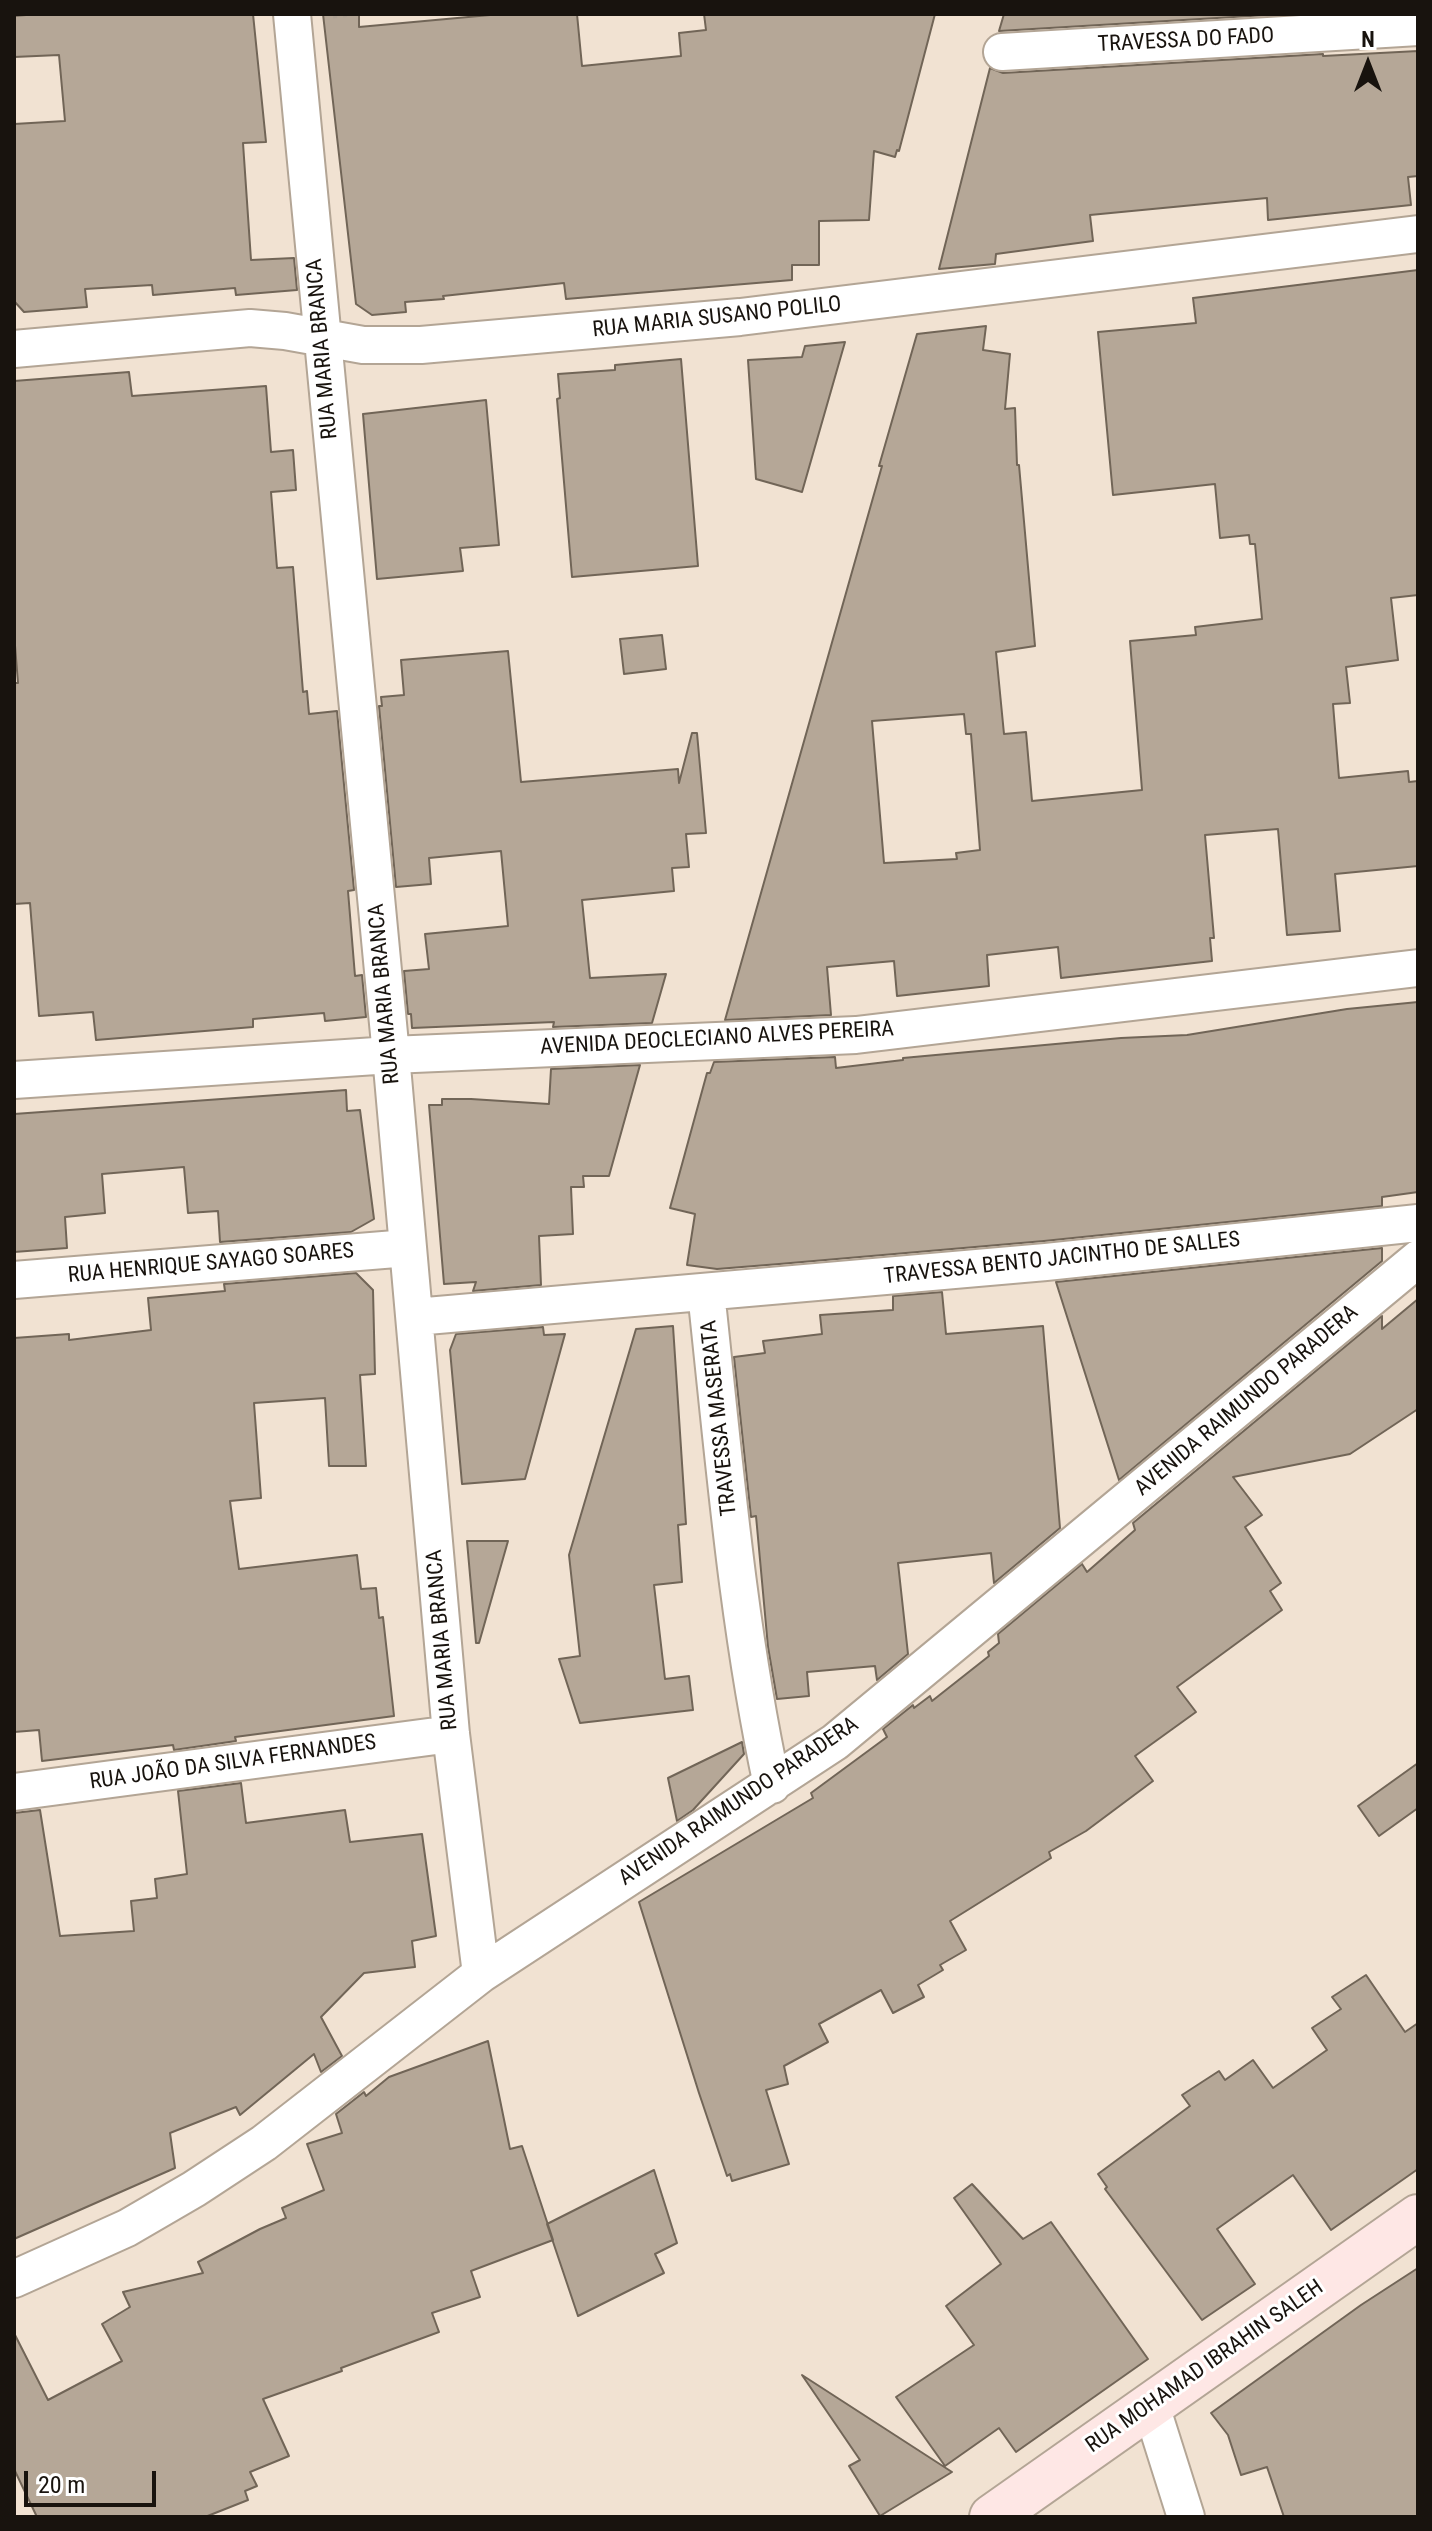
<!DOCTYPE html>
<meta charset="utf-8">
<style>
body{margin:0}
#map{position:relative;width:1432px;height:2531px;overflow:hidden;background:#f1e2d2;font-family:"Roboto Condensed",sans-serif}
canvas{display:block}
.frame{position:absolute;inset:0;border:16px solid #18130e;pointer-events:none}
.north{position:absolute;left:1328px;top:24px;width:80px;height:80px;-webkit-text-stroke:6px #fff;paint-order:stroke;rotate:0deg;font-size:22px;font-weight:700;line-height:32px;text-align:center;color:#18130e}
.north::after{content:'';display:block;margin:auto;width:28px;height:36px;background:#18130e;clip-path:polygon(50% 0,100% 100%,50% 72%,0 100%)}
.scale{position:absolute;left:24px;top:2471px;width:132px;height:36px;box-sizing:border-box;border:4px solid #18130e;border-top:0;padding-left:10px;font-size:24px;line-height:28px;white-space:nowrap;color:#18130e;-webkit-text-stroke:6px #fff;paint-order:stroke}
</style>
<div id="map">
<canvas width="1432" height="2531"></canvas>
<div class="frame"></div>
<div class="north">N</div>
<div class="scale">20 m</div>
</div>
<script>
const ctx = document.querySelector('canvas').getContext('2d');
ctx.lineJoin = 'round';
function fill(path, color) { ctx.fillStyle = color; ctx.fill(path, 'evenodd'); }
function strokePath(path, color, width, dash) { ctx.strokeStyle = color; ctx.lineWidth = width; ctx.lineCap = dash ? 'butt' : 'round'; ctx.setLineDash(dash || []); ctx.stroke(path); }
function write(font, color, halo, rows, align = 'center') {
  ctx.font = font + ' "Roboto Condensed",sans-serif'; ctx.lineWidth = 6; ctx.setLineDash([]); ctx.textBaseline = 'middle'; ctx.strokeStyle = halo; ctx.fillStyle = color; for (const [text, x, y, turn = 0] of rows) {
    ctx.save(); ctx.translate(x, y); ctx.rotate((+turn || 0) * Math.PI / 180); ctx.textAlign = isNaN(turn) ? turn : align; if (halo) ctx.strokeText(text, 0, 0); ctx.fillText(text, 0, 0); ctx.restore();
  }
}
const building = new Path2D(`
 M38 14H253L266 142 243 143 251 260 294 258 297 290 236 295 235 288 153 295 152 285 85 289 87 307 24 312 14 301V124L65 121 59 55 14 57V16Z
 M323 14H359V27L501 14H577L582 66 681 56 679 33 706 30 704 14H935L899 151 897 150 895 157 874 151 869 220 819 221V265H792V280L566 299 564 283 443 296 444 299 405 302 406 312 372 315 356 304Z
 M1004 14H1284L999 31Z
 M1418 51V176L1408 177 1411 205 1268 220 1267 198 1090 215 1093 241 996 254 995 264 939 269 990 68 1003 73 1323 54V56Z
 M1418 270V595L1391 598 1398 660 1346 667 1350 703 1333 704 1339 778 1408 771 1409 782 1418 781V866L1335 874 1340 931 1287 935 1278 829 1205 835 1214 938H1210L1212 961 1061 978 1058 947 987 955 989 986 897 996 894 961 827 967 831 1015 725 1020 882 466H879L917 334 986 326 983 350 1010 354 1005 409 1015 408 1017 465H1019L1035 646 996 652 1004 734 1026 732 1032 801 1142 790 1130 641 1196 635 1195 627 1262 619 1255 544H1250L1249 535 1220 538 1215 484 1113 495 1098 332 1196 323 1193 298ZM964 714 966 734H971L980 850 956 853 957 859 884 863 872 721Z
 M845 342 802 492 756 479 748 360 802 357 805 346Z
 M681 359 698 566 572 577 557 399 560 398 558 374 615 370V365Z
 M129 372 132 396 266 386 271 452 293 450 296 490 271 492 277 568 293 567 303 692 307 691 309 714 337 711 354 890 348 891 355 976 362 975 366 1017 325 1021 324 1013 253 1019V1027L96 1040 93 1012 39 1016 30 903 14 904V683H18L14 633V381Z
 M486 400 499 545 460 548 463 571 377 579 363 414Z
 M662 635 666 669 624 674 620 639Z
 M508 651 521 782 678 769 679 783 692 733H697L706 833 686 834 689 867 672 868 674 891 582 900 590 978 666 974 652 1023 553 1027 554 1022 412 1028 411 1014H408L404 971 429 969 425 934 508 926 501 851 429 858 431 884 396 887 379 706H382L381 697 404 695 401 660Z
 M1418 1002V1192L1382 1197V1206L1044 1241 779 1264 717 1269 687 1265 695 1214 670 1208 707 1073H710L714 1062 835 1057 836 1068 903 1060V1058L1121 1038 1187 1035 1347 1009Z
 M640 1065 609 1176H583L584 1187H571L573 1234 539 1236 541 1285 473 1291 476 1282 444 1284 429 1105H442V1099H471L549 1104 551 1069Z
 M346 1090 347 1111 360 1110 374 1219 351 1232 220 1242 218 1211 188 1213 184 1167 102 1174 105 1213 65 1217 67 1248 14 1252V1114Z
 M1382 1248V1261L1119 1480 1056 1282Z
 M356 1273 373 1290 375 1374 360 1375 366 1466H329L325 1398 254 1403 261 1498 230 1501 239 1569 357 1555 361 1589 376 1588 379 1618 383 1617 394 1716 235 1737 236 1741 174 1750 173 1745 42 1761 39 1730 14 1732V1338L69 1334V1340L151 1330 148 1298 225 1291 224 1284Z
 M942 1292 946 1334 1043 1326 1060 1528 994 1583 991 1553 898 1563 908 1654 877 1680 875 1666 807 1672 809 1696 777 1699 768 1647 756 1516 751 1517 734 1357 765 1353 763 1341 822 1334 820 1315 893 1310V1296Z
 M1418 1299V1409L1350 1454 1233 1477 1262 1515 1245 1527 1281 1583 1270 1591 1282 1610 1177 1687 1196 1712 1135 1756 1153 1781 1086 1831 1049 1852 1051 1858 950 1921 966 1950 940 1965 943 1970 918 1985 924 1997 893 2013 881 1990 819 2024 828 2042 784 2066 788 2084 766 2090 789 2164 732 2181 730 2174 727 2176 699 2093 639 1902 813 1798 811 1793 887 1737 883 1729 913 1705 914 1708 930 1696 932 1701 989 1656 988 1652 999 1643 998 1634 1082 1564 1087 1572 1135 1530 1133 1523 1382 1316V1329Z
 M673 1326 686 1524 678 1525 682 1582 654 1585 665 1679 689 1676 693 1710 580 1723 559 1659 580 1656 569 1555 636 1329Z
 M543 1327 544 1335 565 1334 525 1479 462 1484 450 1350 456 1334Z
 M467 1541H508L479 1643H476Z
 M742 1742 744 1754 693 1810 677 1821 668 1778Z
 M1418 1763V1808L1379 1836 1358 1806Z
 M241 1783 246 1823 345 1810 350 1842 422 1834 436 1936 412 1941 415 1967 364 1973 321 2017 342 2056 321 2072 314 2054 240 2115 236 2107 170 2133 175 2168 14 2239V1813L40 1810 60 1936 134 1931 131 1901 157 1898 155 1879 187 1874 178 1791Z
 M1366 1975 1405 2032 1418 2023V2169L1331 2230 1293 2175 1217 2229 1255 2284 1202 2320 1105 2189 1107 2187 1098 2174 1190 2106 1182 2095 1219 2071 1225 2080 1253 2060 1273 2088 1327 2050 1312 2028 1341 2009 1332 1997Z
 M488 2041 510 2149 522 2146 553 2240 471 2271 480 2297 432 2313 439 2332 341 2368 342 2371 263 2399 289 2456 250 2472 257 2486 245 2491 248 2500 205 2517H37L14 2469V2333L48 2400 122 2361 102 2324 130 2307 123 2292 203 2273 198 2262 260 2229 286 2218 282 2208 324 2190 307 2144 342 2133 336 2114 364 2092 366 2096 389 2077Z
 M654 2170 677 2243 655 2254 664 2273 578 2316 547 2224Z
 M972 2184 1023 2239 1051 2222 1148 2359 1016 2452 999 2428 945 2466 896 2397 974 2345 946 2306 1001 2264 954 2198Z
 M1418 2268V2517H1284L1267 2467 1241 2475 1228 2435 1211 2413 1361 2305Z
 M802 2375 952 2472 880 2516 849 2466 860 2460Z`);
fill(building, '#b5a797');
strokePath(building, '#716557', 2);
const street = new Path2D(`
 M292 14 391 1055 451 1734 481 1974
 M1002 52 1418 27
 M14 349 250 328 285 331 363 345H421L740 317 1418 234
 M14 1080 391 1055 856 1035 1418 968
 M14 1280 408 1248
 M706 1292C724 1457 737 1623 772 1785
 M415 1317 1046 1262 1418 1223
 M14 1792 451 1734
 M14 2279 127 2228 194 2189 264 2143 481 1974 835 1742 1418 1259
 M1151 2406 1186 2517`);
const secondary = new Path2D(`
 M992 2517 1418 2217`);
strokePath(street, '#b3a595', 40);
strokePath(secondary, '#b3a595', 48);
strokePath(new Path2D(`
 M333 16 352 14`), '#aea295', 5, [4, 6]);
strokePath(street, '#fff', 36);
strokePath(secondary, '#fee7e5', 44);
write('22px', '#18130e', '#fff', [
 ["TRAVESSA DO FADO",1186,41,-3],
 ["RUA MARIA SUSANO POLILO",717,318,-6],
 ["RUA MARIA BRANCA",323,349,-95],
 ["RUA MARIA BRANCA",385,994,-95],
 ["AVENIDA DEOCLECIANO ALVES PEREIRA",717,1039,-3],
 ["TRAVESSA BENTO JACINTHO DE SALLES",1062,1259,-6],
 ["RUA HENRIQUE SAYAGO SOARES",211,1264,-5],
 ["AVENIDA RAIMUNDO PARADERA",1247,1401,-40],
 ["TRAVESSA MASERATA",720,1418,-96],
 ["RUA MARIA BRANCA",443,1640,-95],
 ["RUA JOÃO DA SILVA FERNANDES",233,1763,-8],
 ["AVENIDA RAIMUNDO PARADERA",739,1802,-34],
 ["RUA MOHAMAD IBRAHIN SALEH",1205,2367,-35]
]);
</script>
